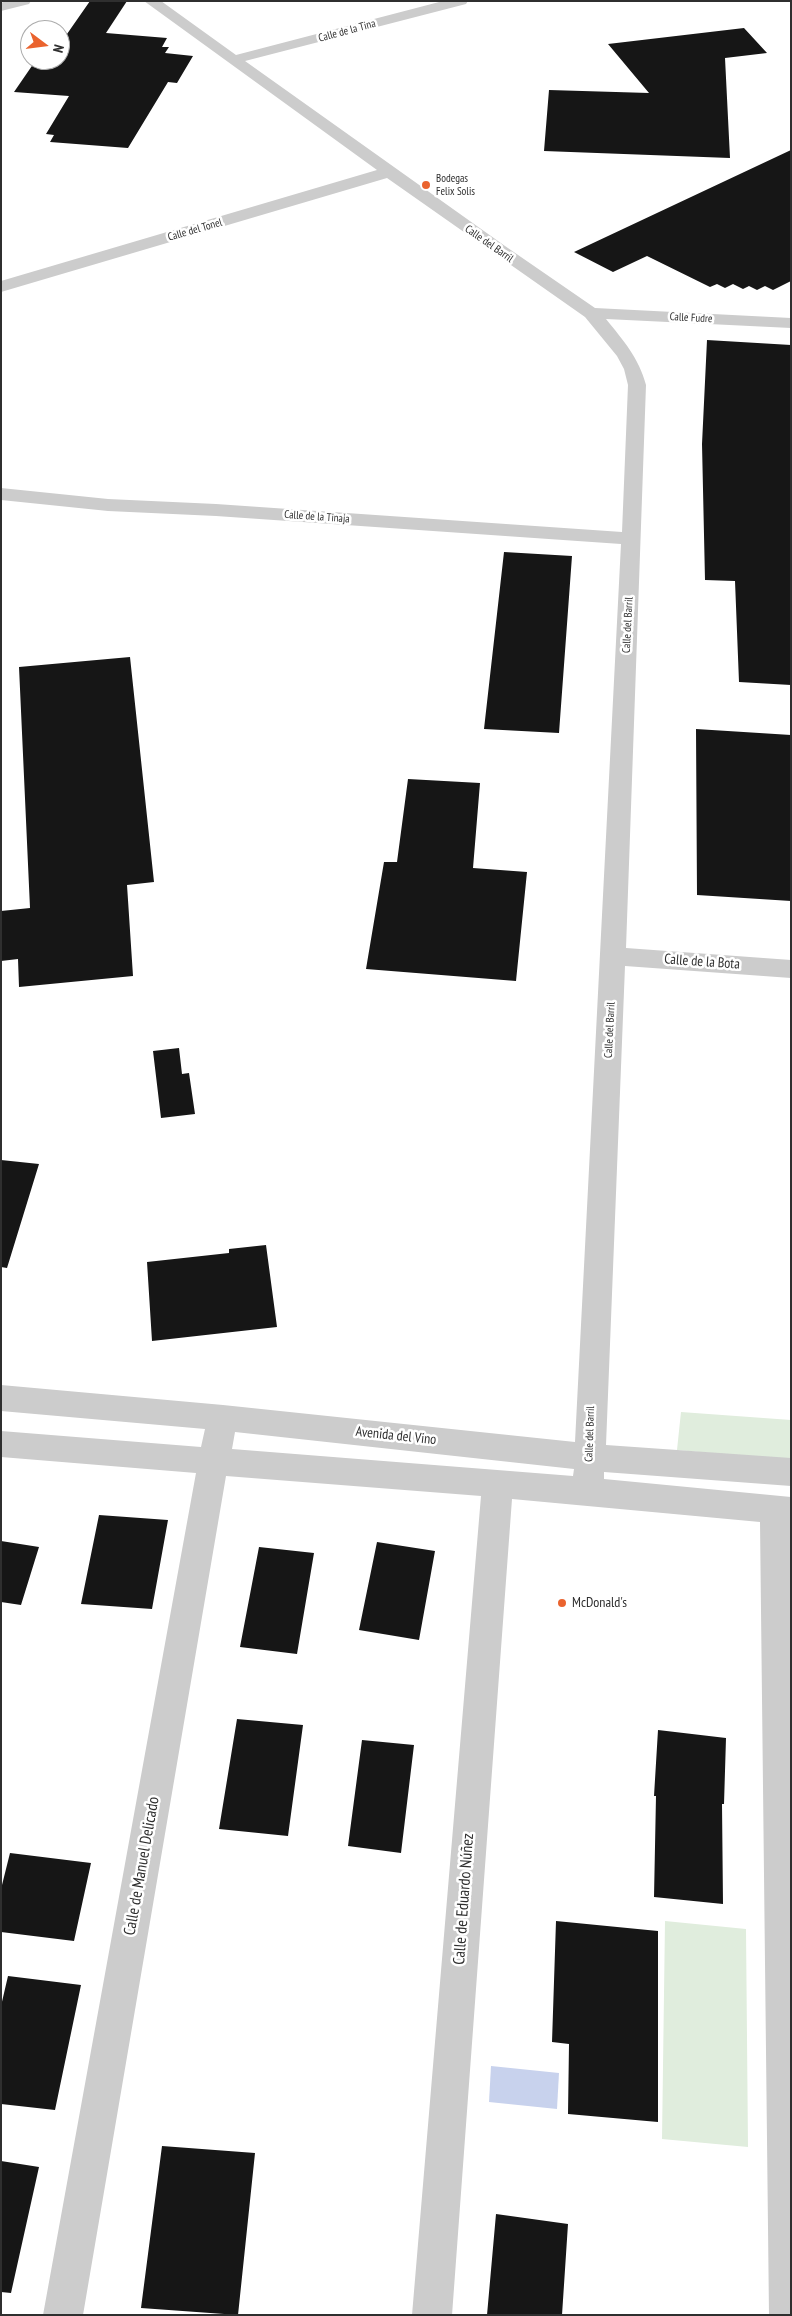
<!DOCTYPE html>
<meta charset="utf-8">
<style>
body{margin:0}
#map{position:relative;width:792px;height:2316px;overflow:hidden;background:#fff;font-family:"PT Sans Narrow",sans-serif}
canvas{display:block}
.frame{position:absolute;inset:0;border:2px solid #2f2f2f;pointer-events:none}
.north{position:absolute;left:20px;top:20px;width:50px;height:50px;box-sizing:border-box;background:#fff;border:1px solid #acacac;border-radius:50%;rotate:105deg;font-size:14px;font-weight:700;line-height:20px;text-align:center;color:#2f2f2f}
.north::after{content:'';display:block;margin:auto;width:18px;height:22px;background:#ea632e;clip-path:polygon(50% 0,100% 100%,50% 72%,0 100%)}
</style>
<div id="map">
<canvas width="792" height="2316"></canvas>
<div class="frame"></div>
<div class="north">N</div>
</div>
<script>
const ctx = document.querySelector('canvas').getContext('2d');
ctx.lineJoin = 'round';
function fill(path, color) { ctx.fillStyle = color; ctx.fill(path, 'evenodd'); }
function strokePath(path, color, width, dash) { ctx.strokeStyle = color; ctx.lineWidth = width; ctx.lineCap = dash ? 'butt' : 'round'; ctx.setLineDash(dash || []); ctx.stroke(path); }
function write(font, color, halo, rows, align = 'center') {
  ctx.font = font + ' "PT Sans Narrow",sans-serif'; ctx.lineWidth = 5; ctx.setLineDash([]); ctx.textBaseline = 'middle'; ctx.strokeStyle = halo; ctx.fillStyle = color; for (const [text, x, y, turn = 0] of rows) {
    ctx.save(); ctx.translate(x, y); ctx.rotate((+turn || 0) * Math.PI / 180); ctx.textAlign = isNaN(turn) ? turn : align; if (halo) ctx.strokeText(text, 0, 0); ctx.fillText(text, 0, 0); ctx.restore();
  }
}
fill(new Path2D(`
 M681 1412 791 1420V1460L677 1450Z
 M665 1921 746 1929 748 2147 662 2139Z`), '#e0eddd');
fill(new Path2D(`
 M491 2066 559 2073 557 2109 489 2102Z`), '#c8d2ed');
fill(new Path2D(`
 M90 1H127L106 33 167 38 162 47H169L165 53 193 56 177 83 168 82 128 148 50 142 54 135 46 134 69 96 14 92 36 60H60V33L67 34Z
 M744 28 767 53 725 58 730 158 544 151 549 90 649 93 608 44Z
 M791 150V281L773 290 765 286 757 290 749 286 743 289 733 284 725 288 717 284 710 287 647 256 613 272 574 252Z
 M707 340 791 345V685L739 682 735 581 705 580 702 444Z
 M504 552 572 556 559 733 484 729Z
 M130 657 154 882 127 885 133 976 19 987 18 959 1 961V911L30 908 19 667Z
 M696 729 791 735V901L697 895Z
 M408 779 480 783 473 868 527 872 516 981 366 969 384 862H397Z
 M179 1048 182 1074 189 1073 195 1114 161 1118 153 1051Z
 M1 1160 39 1164 7 1268 1 1267Z
 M266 1245 277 1327 152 1341 147 1262 229 1253V1249Z
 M99 1515 168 1520 152 1609 81 1604Z
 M1 1541 39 1547 21 1605 1 1602Z
 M377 1542 435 1551 419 1640 359 1630Z
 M259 1547 314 1553 297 1654 240 1647Z
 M237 1719 303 1725 288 1836 219 1829Z
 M658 1730 726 1738 724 1804H722L723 1904 654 1897 656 1796H654Z
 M362 1740 414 1745 401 1853 348 1846Z
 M10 1853 91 1863 74 1941 1 1932V1889Z
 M556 1921 658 1931V2122L568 2114 569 2044 552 2042Z
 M8 1976 81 1985 55 2110 1 2104V2006Z
 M162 2146 255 2153 238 2315 141 2308Z
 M1 2161 39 2167 11 2293 1 2292Z
 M496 2214 568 2224 562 2315H487Z`), '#161616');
fill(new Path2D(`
 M6 1H31L29 4 1 11V3Z
 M144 1H161L236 55 443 1H468L466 4 245 61 505 246 595 308 791 318V328L606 319C623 340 639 358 646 385L626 948 791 960V978L625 966 606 1445 791 1458V1486L604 1472V1479L791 1497V2315H769L760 1522 512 1499 452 2315H412L481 1496 226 1476 83 2315H43L196 1473 1 1457V1431L201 1447 205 1429 1 1411V1385L223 1405 575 1442 621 544 216 516 108 511 1 500V488L108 499 216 504 622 532 628 385 624 369 617 356 585 317 387 178 1 292V281L377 170ZM235 1432 574 1469 573 1476 232 1449Z`), '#ccc');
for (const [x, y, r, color] of [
 [426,185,5,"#ea632e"],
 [562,1603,5,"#ea632e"]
]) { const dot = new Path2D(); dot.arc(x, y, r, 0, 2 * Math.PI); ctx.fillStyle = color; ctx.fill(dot); strokePath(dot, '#fff', 2); }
write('11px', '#2f2f2f', '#fff', [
 ["Calle de la Tina",347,31,-15],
 ["Calle del Tonel",195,230,-16],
 ["Calle del Barril",489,244,35],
 ["Calle Fudre",691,318,3],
 ["Calle de la Tinaja",317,517,4],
 ["Calle del Barril",628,625,-87],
 ["Calle del Barril",610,1030,-87],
 ["Calle del Barril",590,1434,-88]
]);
write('11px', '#2f2f2f', '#fff', [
 ["Bodegas",436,179],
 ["Felix Solis",436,192]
], 'left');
write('14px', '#2f2f2f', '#fff', [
 ["Calle de la Bota",702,962,4],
 ["Avenida del Vino",396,1436,6]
]);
write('14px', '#2f2f2f', '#fff', [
 ["McDonald's",572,1603]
], 'left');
write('16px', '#2f2f2f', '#fff', [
 ["Calle de Manuel Delicado",142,1866,-80],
 ["Calle de Eduardo Núñez",464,1899,-86]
]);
</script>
